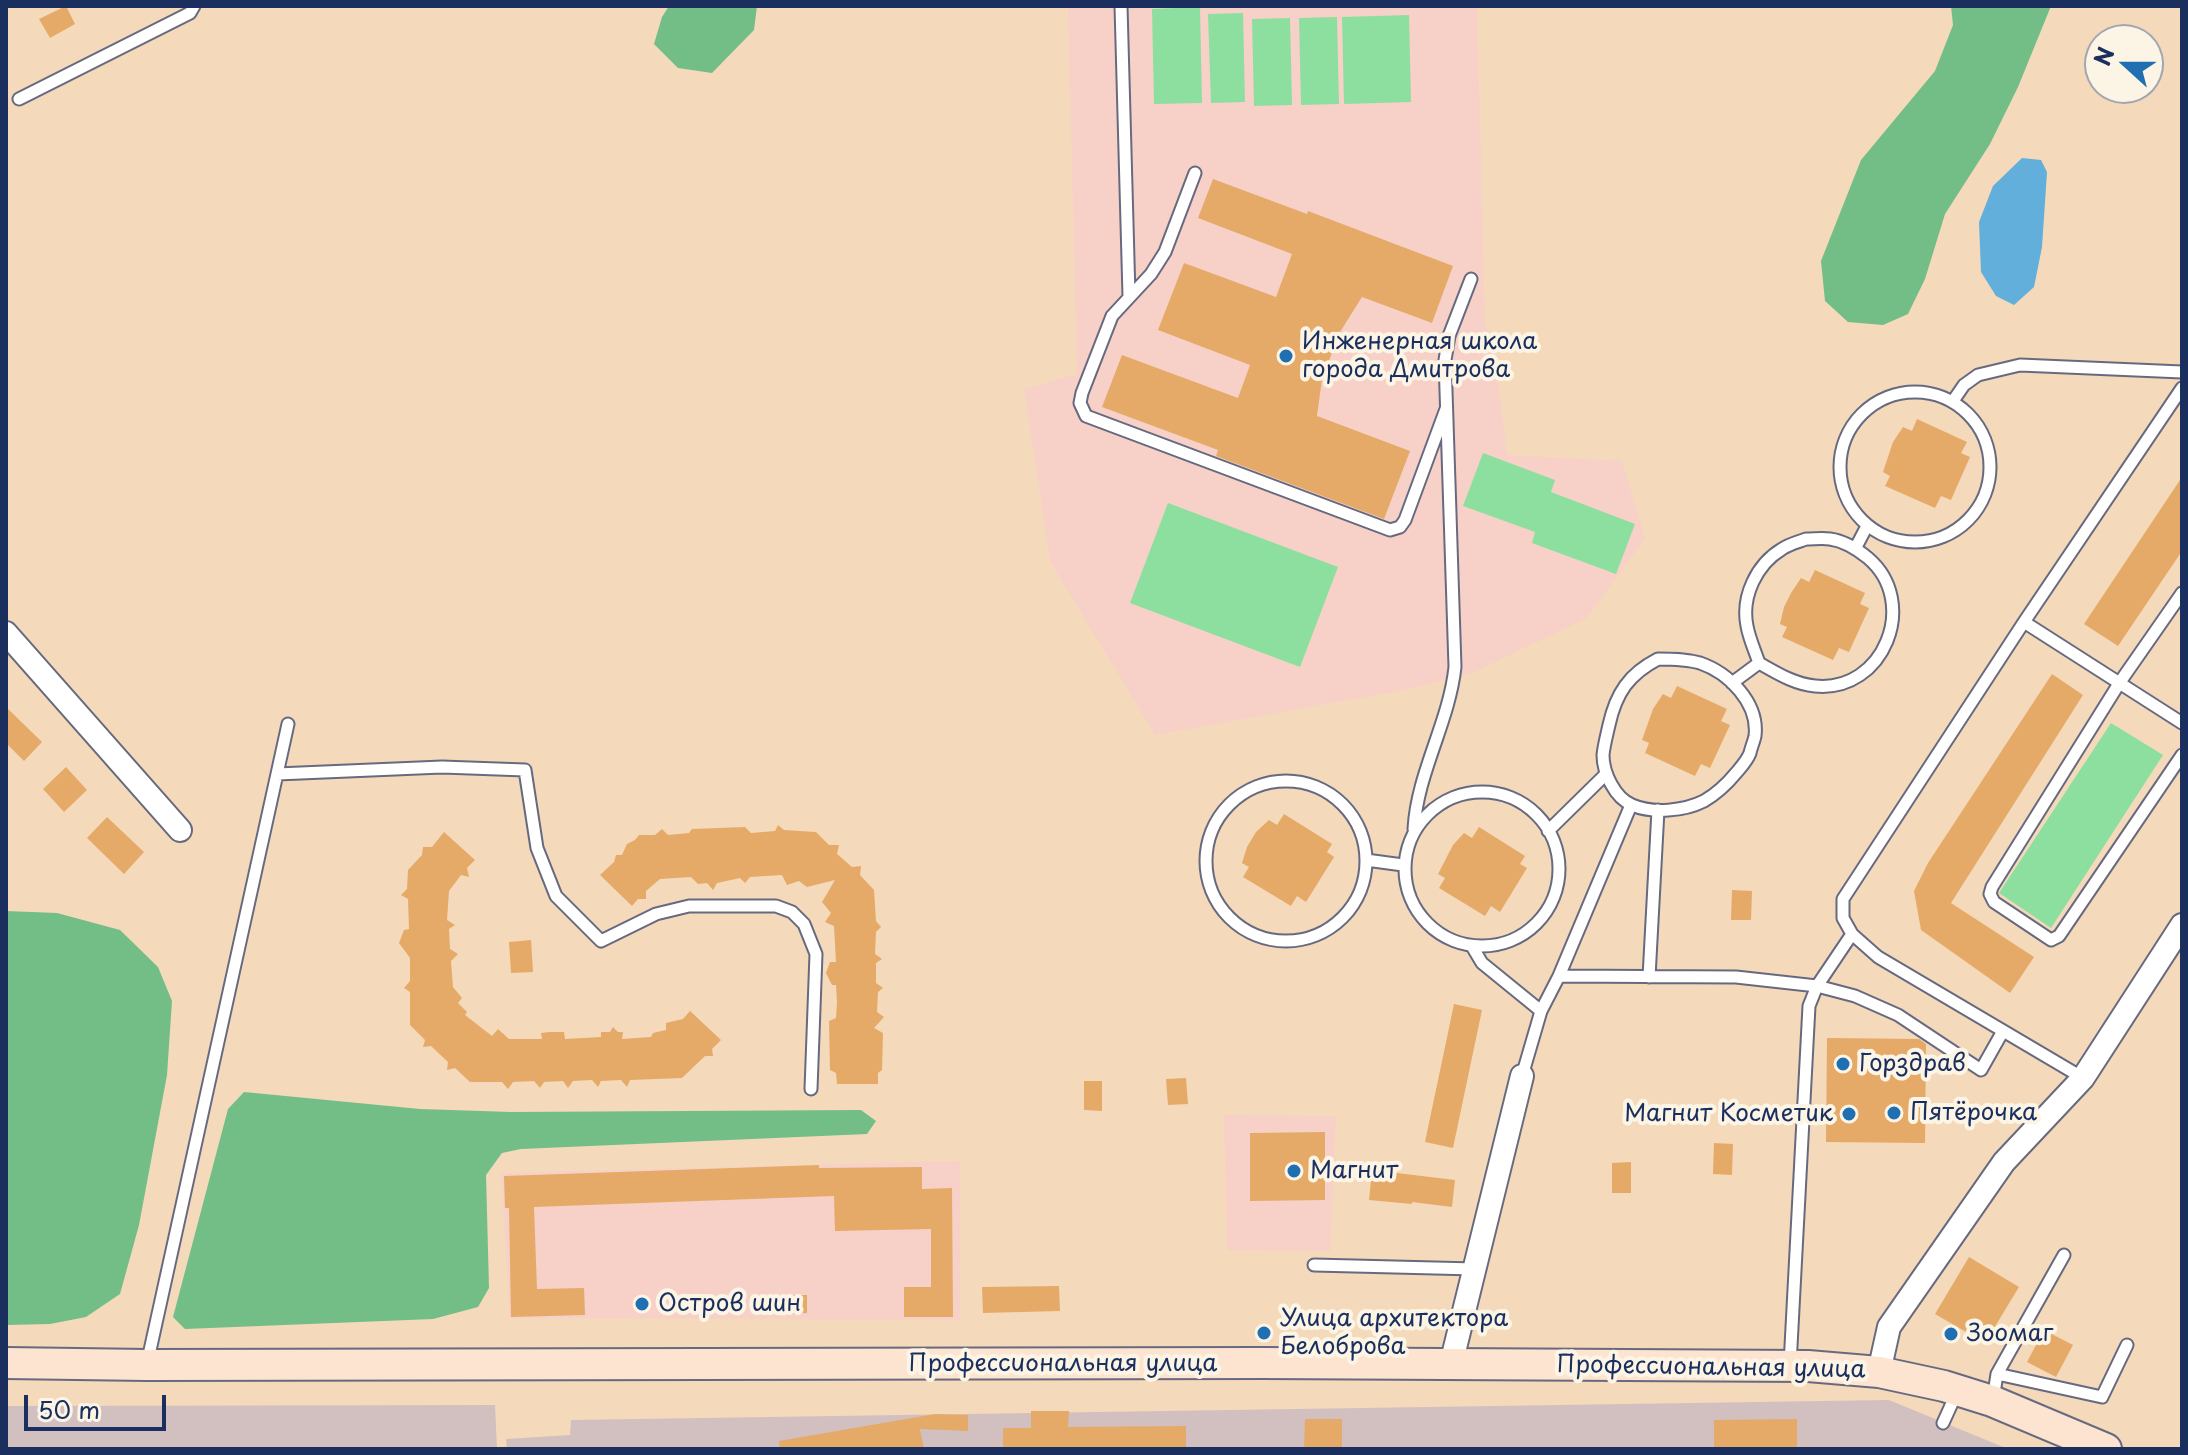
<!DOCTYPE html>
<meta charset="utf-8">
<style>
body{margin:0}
#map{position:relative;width:2188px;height:1455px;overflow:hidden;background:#f4d9bb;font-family:"Playpen Sans",sans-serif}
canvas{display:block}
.frame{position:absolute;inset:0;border:8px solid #1b2f5e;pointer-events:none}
.north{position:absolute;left:2084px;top:24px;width:80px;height:80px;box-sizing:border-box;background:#fcf5e5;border:2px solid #a2a6af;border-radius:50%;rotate:291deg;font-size:22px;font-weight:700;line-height:32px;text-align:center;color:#1b2f5e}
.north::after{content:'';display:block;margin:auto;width:28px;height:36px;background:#1f6fb2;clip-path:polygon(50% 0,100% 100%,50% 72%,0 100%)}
.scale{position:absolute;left:24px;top:1395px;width:142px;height:36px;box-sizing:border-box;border:4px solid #1b2f5e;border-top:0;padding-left:10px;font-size:24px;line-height:28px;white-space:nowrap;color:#1b2f5e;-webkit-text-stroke:6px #fcf5e5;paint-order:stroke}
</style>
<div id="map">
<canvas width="2188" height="1455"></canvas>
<div class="frame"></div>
<div class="north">N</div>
<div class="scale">50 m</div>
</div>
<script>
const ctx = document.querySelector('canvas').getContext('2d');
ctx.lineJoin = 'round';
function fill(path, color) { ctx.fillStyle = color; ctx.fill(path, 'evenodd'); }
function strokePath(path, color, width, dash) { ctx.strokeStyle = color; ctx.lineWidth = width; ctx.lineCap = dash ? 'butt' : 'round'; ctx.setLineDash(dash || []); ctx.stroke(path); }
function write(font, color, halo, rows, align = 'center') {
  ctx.font = font + ' "Playpen Sans",sans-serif'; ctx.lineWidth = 8; ctx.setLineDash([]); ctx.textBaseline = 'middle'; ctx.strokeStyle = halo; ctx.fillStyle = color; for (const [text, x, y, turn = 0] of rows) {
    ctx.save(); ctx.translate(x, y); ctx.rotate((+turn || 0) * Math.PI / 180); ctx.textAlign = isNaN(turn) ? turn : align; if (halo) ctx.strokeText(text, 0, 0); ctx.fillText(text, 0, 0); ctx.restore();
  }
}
fill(new Path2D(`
 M1068 6H1477L1485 326 1493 337 1507 455 1622 461 1645 538 1587 618 1470 674 1414 688 1155 735 1050 561 1024 389 1077 374Z
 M1224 1115 1336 1116 1330 1251 1227 1250Z
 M960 1161V1320L510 1318 501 1173Z`), '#f7d1c7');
fill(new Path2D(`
 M1889 1400 2008 1449H507L506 1439 570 1435 571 1420Z
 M495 1405 497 1449H6V1406Z`), '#d2bfc0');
fill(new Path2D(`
 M1200 7 1202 103 1154 104 1152 9Z
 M1243 13 1245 102 1211 103 1208 14Z
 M1409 15 1411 102 1344 104 1342 17Z
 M1337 17 1339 104 1301 105 1299 18Z
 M1290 18 1292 105 1254 106 1252 19Z
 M1483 453 1555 480 1551 492 1635 524 1616 574 1532 543 1535 532 1463 506Z
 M1168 503 1338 567 1300 667 1130 603Z
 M2111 723 2163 755 2051 928 1999 893Z`), '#8ddf9f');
fill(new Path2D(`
 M669 6H757L754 30 712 73 678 68 654 44 662 17Z
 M1951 6H2051L2018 87 1990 144 1945 214 1925 279 1908 314 1883 325 1848 322 1825 301 1821 261 1861 160 1935 71 1953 25Z
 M6 911 57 913 120 930 158 967 172 1001 167 1075 139 1225 120 1294 86 1317 50 1324 6 1325Z
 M244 1092 420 1109 511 1112 861 1110 876 1121 867 1134 521 1149 502 1153 486 1175 489 1288 478 1307 433 1319 185 1329 173 1317 228 1109Z`), '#72be86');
fill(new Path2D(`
 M2022 158 2041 160 2047 172 2042 247 2034 287 2014 305 1996 296 1981 272 1979 222 1993 186Z`), '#62afdb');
fill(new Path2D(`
 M66 6 75 24 50 38 39 19Z
 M1213 179 1307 214 1308 211 1453 266 1432 323 1362 297 1340 332 1322 379 1317 416 1410 451 1384 519 1216 456 1218 450 1102 407 1122 355 1238 398 1250 365 1158 330 1184 263 1276 297 1292 254 1198 218Z
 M1917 419 1967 442 1961 453 1970 457 1951 500 1941 496 1935 508 1885 486 1890 476 1883 472 1893 442 1903 427 1912 431Z
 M2182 477V551L2118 646 2084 624Z
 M1815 570 1865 593 1860 604 1869 608 1849 652 1839 648 1833 660 1782 637 1787 627 1780 624 1784 607 1791 593 1801 578 1809 582Z
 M2052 674 2083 695 1951 903 2034 957 2010 993 1921 930 1914 891 1928 863Z
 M1677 686 1727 709 1721 721 1730 725 1710 768 1701 764 1695 776 1645 753 1649 743 1642 740 1653 709 1663 694 1671 698Z
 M6 707 42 742 24 761 6 743Z
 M66 767 87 790 64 812 43 789Z
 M1284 814 1332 844 1327 852 1334 857 1306 902 1297 896 1291 906 1243 877 1249 867 1242 863 1247 847 1256 832 1269 820 1277 825Z
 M107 817 144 852 124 874 87 838Z
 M778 825 784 830 816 832 829 845H839L837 854 852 867 861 866 860 875 874 890 876 921 881 927 876 932 875 954 882 959 876 963V983L883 988 878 992 877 1012 884 1017 874 1028 883 1033 882 1070 878 1073V1084H837L836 1073 830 1070 829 1021 836 1018 837 1003 836 985H832L826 973 830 962H836L834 926 825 922 831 913 822 902 835 880 807 887 799 881 787 885 782 875 750 877 745 883 740 878 717 883 713 890 707 883 698 884 691 877 660 879 646 891V899H638L632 906 600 875 614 862 616 855H622L627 844 635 840 639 835H655L662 829 668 835 689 833 692 829 745 827 751 833 775 831Z
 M1479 827 1525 856 1520 864 1527 868 1500 912 1491 906 1485 916 1439 888 1445 878 1438 874 1453 845 1464 833 1472 838Z
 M444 832 475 860 467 868 469 877 461 875 449 891 447 920 455 925 449 929 450 949 458 954 451 961 453 987 462 998 458 1003 467 1012 465 1015 492 1036 498 1029 509 1039H542L541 1033 549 1032H564L565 1039 601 1037V1032H610L613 1027 618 1032H623L622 1039 651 1037 653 1033 666 1030V1023L683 1019 690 1011 721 1040 712 1049 713 1056H705L682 1078 630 1080 627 1087 621 1080 601 1081 598 1087 592 1080 573 1081 568 1088 563 1081 544 1082 540 1088 534 1081 513 1082 508 1089 502 1082H470L455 1068 447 1070 448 1062 431 1046 423 1047 425 1040 410 1025V992L404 988 410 981V958L399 943 404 930 409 929 408 899 401 895 407 889 408 870 422 855 423 847H432Z
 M1732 890 1752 891 1751 920H1731Z
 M531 940 533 972 511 973 509 942Z
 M1454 1004 1482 1010 1453 1148 1425 1142Z
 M1827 1038 1919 1039 1926 1044 1925 1143 1826 1142Z
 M1186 1078 1188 1104 1168 1105 1166 1079Z
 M1084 1081H1102V1111L1084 1110Z
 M1325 1132V1200L1250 1201V1133Z
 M1714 1143 1733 1144 1732 1175 1713 1174Z
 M1631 1162V1193H1612V1163Z
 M819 1165V1168L922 1167V1189L952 1188 953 1317H904V1287H931V1229L835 1231 834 1196 534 1207 537 1289 584 1288 585 1315 511 1317 509 1208H505L504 1176Z
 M1372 1170 1455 1180 1452 1207 1412 1202V1204L1369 1200Z
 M1969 1257 2019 1287 1985 1343 1935 1314Z
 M1059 1286 1060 1311 983 1313 982 1287Z
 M772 1295H807V1313L772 1314Z
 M2044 1330 2073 1345 2056 1377 2027 1362Z
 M1031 1411H1069L1068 1427 1186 1426V1449H1003V1428H1031Z
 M935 1414 968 1415V1431L920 1429 924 1449H780L779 1441Z
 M1305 1419H1342V1449H1304Z
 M1797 1419V1449H1714V1420Z`), '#e5aa68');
const service = new Path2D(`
 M1121 6 1129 296
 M19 99 190 13 194 6
 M1195 173 1165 252 1151 274 1112 316 1082 393 1080 403 1086 416 1390 530 1400 527 1405 520 1446 409
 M1840 467a75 75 0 1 1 150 0a75 75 0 1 1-150 0Z
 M1953 401 1964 385 1978 375 2020 365 2182 372
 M1806 539C1814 539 1823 538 1830 539 1845 541 1857 549 1868 558 1920 602 1884 693 1815 686 1794 684 1777 673 1759 663 1755 651 1749 638 1747 626 1741 596 1757 564 1782 549 1789 544 1798 542 1806 539Z
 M1856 547 1867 526
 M2182 593 2120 682 1992 887 1990 894 1994 902 2051 940 2059 936 2182 755
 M2024 622 2182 723
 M1658 659C1672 659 1686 659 1700 663 1729 673 1759 703 1755 736 1754 741 1751 748 1750 753 1747 761 1741 767 1736 773 1727 784 1716 794 1704 801 1684 811 1653 814 1632 805 1615 798 1603 773 1603 755 1604 745 1607 734 1609 725 1616 693 1629 674 1658 659Z
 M1732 683 1759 663
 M277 774 442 767 525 770 537 848 556 896 601 941 656 914 689 906H776L792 912 804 924 816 954 811 1089
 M1206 861a80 80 0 1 1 160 0a80 80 0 1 1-160 0Z
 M1405 869a77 77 0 1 1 154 0a77 77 0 1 1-154 0Z
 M1414 829C1417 773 1449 723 1455 667L1445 360 1449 336 1471 279
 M1548 831 1606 774
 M1366 860 1403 865
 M1473 948 1482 963 1541 1011
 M1559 976 1736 977 1817 986 1855 996 1898 1015 1981 1070 2003 1031
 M1649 977 1658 810
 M1522 1076 1541 1011 1559 976 1631 805
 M2083 1078 1878 957 1852 934 1843 918V899L2024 622 2182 388
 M1314 1265 1475 1269
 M147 1364 288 724
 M1790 1365 1809 1006 1817 986 1852 934
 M1997 1374 2102 1397 2127 1345
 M1993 1400 1997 1374 2064 1255
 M1943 1423 1958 1390`);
const minor = new Path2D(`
 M6 633 180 830
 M1451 1364 1522 1076
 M1879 1372 1889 1327 2004 1162 2083 1078 2182 925`);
const secondary = new Path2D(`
 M6 1363 147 1365 1262 1363 1808 1366 1879 1372 1944 1386 1992 1401 2106 1449`);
strokePath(service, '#676a7f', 15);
strokePath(minor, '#676a7f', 26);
strokePath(secondary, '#676a7f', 34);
strokePath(service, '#fff', 11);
strokePath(minor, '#fff', 22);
strokePath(secondary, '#fde4d0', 30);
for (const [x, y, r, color] of [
 [1286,356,8,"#1f6fb2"],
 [1843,1064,8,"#1f6fb2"],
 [1894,1113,8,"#1f6fb2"],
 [1849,1114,8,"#1f6fb2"],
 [1294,1171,8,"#1f6fb2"],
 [642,1304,8,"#1f6fb2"],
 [1264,1333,8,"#1f6fb2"],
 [1951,1334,8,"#1f6fb2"]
]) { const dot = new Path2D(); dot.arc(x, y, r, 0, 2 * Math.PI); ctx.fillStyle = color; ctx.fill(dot); strokePath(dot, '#fcf5e5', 3); }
write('24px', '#1b2f5e', '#fcf5e5', [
 ["Инженерная школа",1302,342],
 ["города Дмитрова",1302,370],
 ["Горздрав",1859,1064],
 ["Пятёрочка",1910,1113],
 ["Магнит Косметик",1833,1114,"right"],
 ["Магнит",1310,1171],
 ["Остров шин",658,1304],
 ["Улица архитектора",1280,1319],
 ["Белоброва",1280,1347],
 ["Зоомаг",1967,1334]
], 'left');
write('24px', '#1b2f5e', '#fcf5e5', [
 ["Профессиональная улица",1063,1364],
 ["Профессиональная улица",1711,1368,1]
]);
</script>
